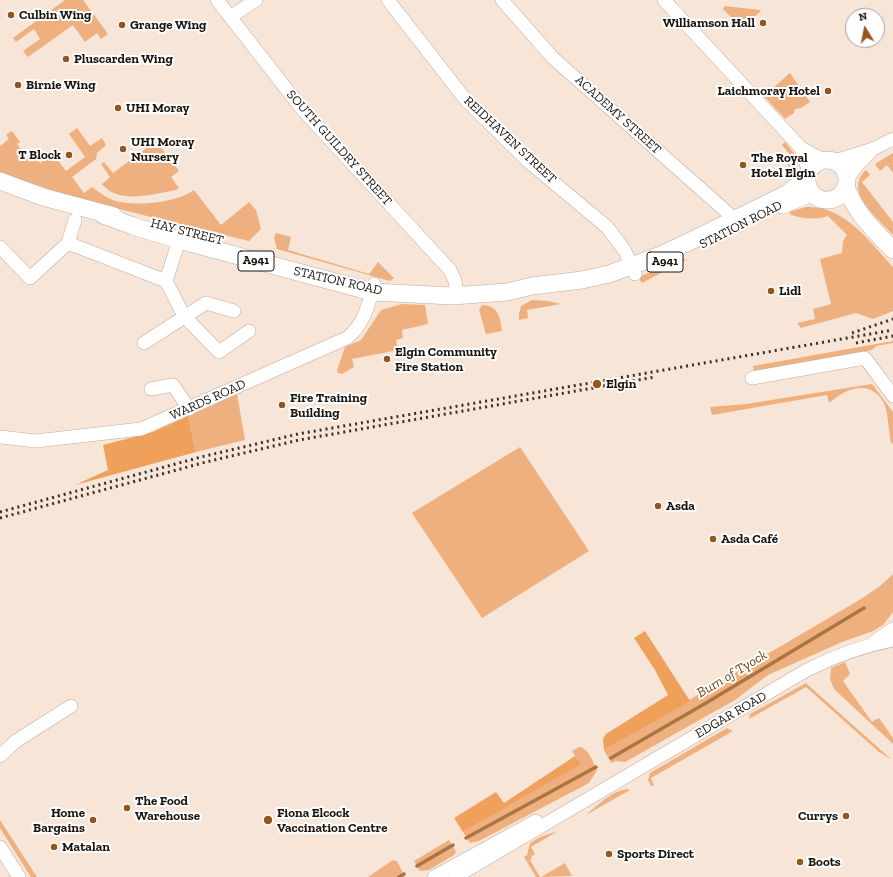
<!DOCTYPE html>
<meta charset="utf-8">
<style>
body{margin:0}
#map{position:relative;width:893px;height:877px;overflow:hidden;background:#f7e5d7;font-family:"Zilla Slab",serif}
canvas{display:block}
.north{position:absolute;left:845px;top:8px;width:40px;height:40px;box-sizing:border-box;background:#fff;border:1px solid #a4a19f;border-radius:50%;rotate:350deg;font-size:11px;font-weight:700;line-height:16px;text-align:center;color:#1b1510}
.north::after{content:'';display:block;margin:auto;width:14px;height:18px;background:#94571b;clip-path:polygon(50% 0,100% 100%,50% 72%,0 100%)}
</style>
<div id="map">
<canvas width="893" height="877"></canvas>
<div class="north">N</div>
</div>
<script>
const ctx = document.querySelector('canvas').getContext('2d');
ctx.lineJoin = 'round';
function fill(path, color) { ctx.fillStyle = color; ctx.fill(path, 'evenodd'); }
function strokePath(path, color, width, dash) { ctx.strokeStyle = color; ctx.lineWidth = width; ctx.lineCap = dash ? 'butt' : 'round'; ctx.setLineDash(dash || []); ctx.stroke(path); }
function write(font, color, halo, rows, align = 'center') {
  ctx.font = font + ' "Zilla Slab",serif'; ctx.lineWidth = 4; ctx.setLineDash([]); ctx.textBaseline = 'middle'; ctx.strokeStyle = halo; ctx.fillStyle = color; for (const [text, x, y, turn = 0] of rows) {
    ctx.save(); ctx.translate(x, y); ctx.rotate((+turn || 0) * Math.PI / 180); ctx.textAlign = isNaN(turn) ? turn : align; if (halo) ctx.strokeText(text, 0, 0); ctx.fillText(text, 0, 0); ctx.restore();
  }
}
fill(new Path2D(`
 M65 0H83L108 34 101 39 97 33 85 42 73 25 28 57 23 51 40 39 34 29 16 42 13 38Z
 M725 6 760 10 761 11 751 20 750 19 741 27 723 9Z
 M790 73 810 102 801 108 795 109 794 113 785 119 764 96Z
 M77 128 90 146 102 138 106 145 97 153 96 159 72 177 84 193 92 187C98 191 104 196 110 199 132 208 176 203 194 190L221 225 249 202 256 210 261 229 249 241 82 200 0 173V146L9 139 6 135 12 131 20 142 17 144 30 162 36 158 40 163 53 154 66 171 85 157 69 134Z
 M156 141 179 171 171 177 179 188 176 190C153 194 119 205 102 184L110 177 101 164 104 162 113 173Z
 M785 142 796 156 793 177 787 162 790 160 791 156 782 145Z
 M893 153V173L887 165 880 171 875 164Z
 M866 170 870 175 862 182 893 222V235C879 219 842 191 866 170Z
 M806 207C844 205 870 242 893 267V311L873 319 856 313 801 328 797 323 815 319 813 309 831 304 820 259 842 253 843 241 847 235 828 216C814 220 804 219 791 215L789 212Z
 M276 233 291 237 288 250 369 274 378 262 394 278 390 281 277 249 274 238Z
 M683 259H687L642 283 638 277Z
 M532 300 548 301 561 304 527 310 528 318 519 320V314L521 306Z
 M402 304 425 305 428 324 402 330 403 338 396 340 398 350 352 359 354 367 342 374 338 373 337 370 345 347 361 340 381 310Z
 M482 305C499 306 500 317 502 331L486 334 479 310Z
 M893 341V343L876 346 872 350 754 371 753 366Z
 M872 384 893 412V444L891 443C889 433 888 412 884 403 870 378 845 389 829 403L827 395 712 415 710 407 746 404Z
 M237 394 245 440 196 452 188 416Z
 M520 447 589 551 482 618 412 513Z
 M893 574V612L883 625 873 631 842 642 768 675 735 700 625 762 616 761 611 763 604 750 861 599 880 586Z
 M845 662 850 674 843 681 872 722 879 718 893 738V744L834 689 830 679 831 668Z
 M806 683 809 686 891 759 879 752 806 687 749 719 750 714Z
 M727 728 733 731 651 778 654 785 651 786 648 780 650 773Z
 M579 747C589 748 593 762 597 770L589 783 479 841 470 843 463 832 580 764 572 751Z
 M627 789 630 790 586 815C598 805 611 791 627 789Z
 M0 820 37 877H31L0 828Z
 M558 831 531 847 535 854 531 857 532 859 530 860 540 877H536L524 857 527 855 530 843 540 837Z
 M449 840 456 852 454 855 429 870 420 871 414 861Z
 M393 860 397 861 405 877H368Z
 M565 863 572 876 541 877Z`), '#eeb07e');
fill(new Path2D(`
 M188 416 196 452 75 485 108 470 103 445 153 432Z
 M645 631 690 701 604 750 603 739 606 734 668 695 655 670 634 638Z
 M575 756 581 764 463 832 454 818 496 792 504 803Z`), '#efa05b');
strokePath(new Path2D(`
 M611 758 706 703 864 608
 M466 838 596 767
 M417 866 453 845
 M399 877 404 874`), '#ad7443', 3.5);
const minor = new Path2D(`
 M217 0 302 109 450 270 455 281 457 295
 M388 0 465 99 529 162 607 227 625 251 635 274
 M502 0 553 58 729 214 738 226
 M664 0 801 148 823 160
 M230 17 256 0
 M801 148 809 172
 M835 161 873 149 893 139
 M847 180 854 169 872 150
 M68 243 166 281 182 231
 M0 247 30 278 68 243 75 220
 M166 281 184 316 219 352 249 331
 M144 343 206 303 234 311
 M752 378 865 358 893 396
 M151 389 173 385 189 409
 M0 437 36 441 141 429 347 338C365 323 368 306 374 284
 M875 641 893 629
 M0 756 16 741 71 706
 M0 847 19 877
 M434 877 536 821
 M455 877 807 670C835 656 862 646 893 640`);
const major = new Path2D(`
 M807 180a20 20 0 1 1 40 0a20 20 0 1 1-40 0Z
 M0 181 43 197 114 216
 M846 186C854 212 875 231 893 250
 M782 205 807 195H814
 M103 215 133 226 179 240 372 292 452 296 507 292 532 286 582 280 609 274 661 255 699 237 788 193 807 178`);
strokePath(minor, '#beada0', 14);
strokePath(major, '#beada0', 18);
strokePath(minor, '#fff', 13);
strokePath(major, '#fff', 17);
strokePath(new Path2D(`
 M852 333 893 319
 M856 343 893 336
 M0 512 201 457 298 434 893 330
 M0 518 206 462 299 440 655 377`), '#37302a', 3, [2, 4]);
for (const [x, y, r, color] of [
 [11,15,4,"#94571b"],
 [763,23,4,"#94571b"],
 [122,25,4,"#94571b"],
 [66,59,4,"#94571b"],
 [18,85,4,"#94571b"],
 [828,91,4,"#94571b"],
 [118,108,4,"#94571b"],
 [123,149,4,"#94571b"],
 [69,155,4,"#94571b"],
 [743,165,4,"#94571b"],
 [771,291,4,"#94571b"],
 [387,359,4,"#94571b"],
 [597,384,5,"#94571b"],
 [282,405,4,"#94571b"],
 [658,506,4,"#94571b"],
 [713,539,4,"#94571b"],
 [127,808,4,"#94571b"],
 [846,816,4,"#94571b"],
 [93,820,4,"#94571b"],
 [268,820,5,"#94571b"],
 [54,847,4,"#94571b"],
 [609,854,4,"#94571b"],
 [800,862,4,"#94571b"]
]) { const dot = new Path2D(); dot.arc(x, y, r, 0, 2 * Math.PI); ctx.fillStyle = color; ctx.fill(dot); strokePath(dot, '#fff', 1.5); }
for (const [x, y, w] of [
 [256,261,36],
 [665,262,36]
]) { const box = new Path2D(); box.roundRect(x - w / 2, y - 10, w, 20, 3); ctx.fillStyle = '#fff'; ctx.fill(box); strokePath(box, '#1b1510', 1); }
write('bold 12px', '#1b1510', null, [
 ["A941",256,261],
 ["A941",665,262]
]);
write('bold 13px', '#1b1510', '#fff', [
 ["Culbin Wing",19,15],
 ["Williamson Hall",755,23,"right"],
 ["Grange Wing",130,25],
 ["Pluscarden Wing",74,59],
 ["Birnie Wing",26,85],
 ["Laichmoray Hotel",820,91,"right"],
 ["UHI Moray",126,108],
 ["UHI Moray",131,142],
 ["Nursery",131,157],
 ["T Block",61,155,"right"],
 ["The Royal",751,158],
 ["Hotel Elgin",751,173],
 ["Lidl",779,291],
 ["Elgin Community",395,352],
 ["Fire Station",395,367],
 ["Elgin",606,384],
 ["Fire Training",290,398],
 ["Building",290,413],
 ["Asda",666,506],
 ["Asda Café",721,539],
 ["The Food",135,801],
 ["Warehouse",135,816],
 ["Home",85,813,"right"],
 ["Bargains",85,828,"right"],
 ["Fiona Elcock",277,813],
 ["Vaccination Centre",277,828],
 ["Currys",838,816,"right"],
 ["Matalan",62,847],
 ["Sports Direct",617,854],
 ["Boots",808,862]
], 'left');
write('13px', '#1b1510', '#fff', [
 ["ACADEMY STREET",618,115,42],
 ["REIDHAVEN STREET",510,140,43],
 ["SOUTH GUILDRY STREET",339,148,48],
 ["STATION ROAD",741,225,-27],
 ["HAY STREET",187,232,14],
 ["STATION ROAD",338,281,13],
 ["WARDS ROAD",208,400,-24],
 ["EDGAR ROAD",731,715,-30]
]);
write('italic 14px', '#723f09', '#fff', [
 ["Burn of Tyock",732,674,-31]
]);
</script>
